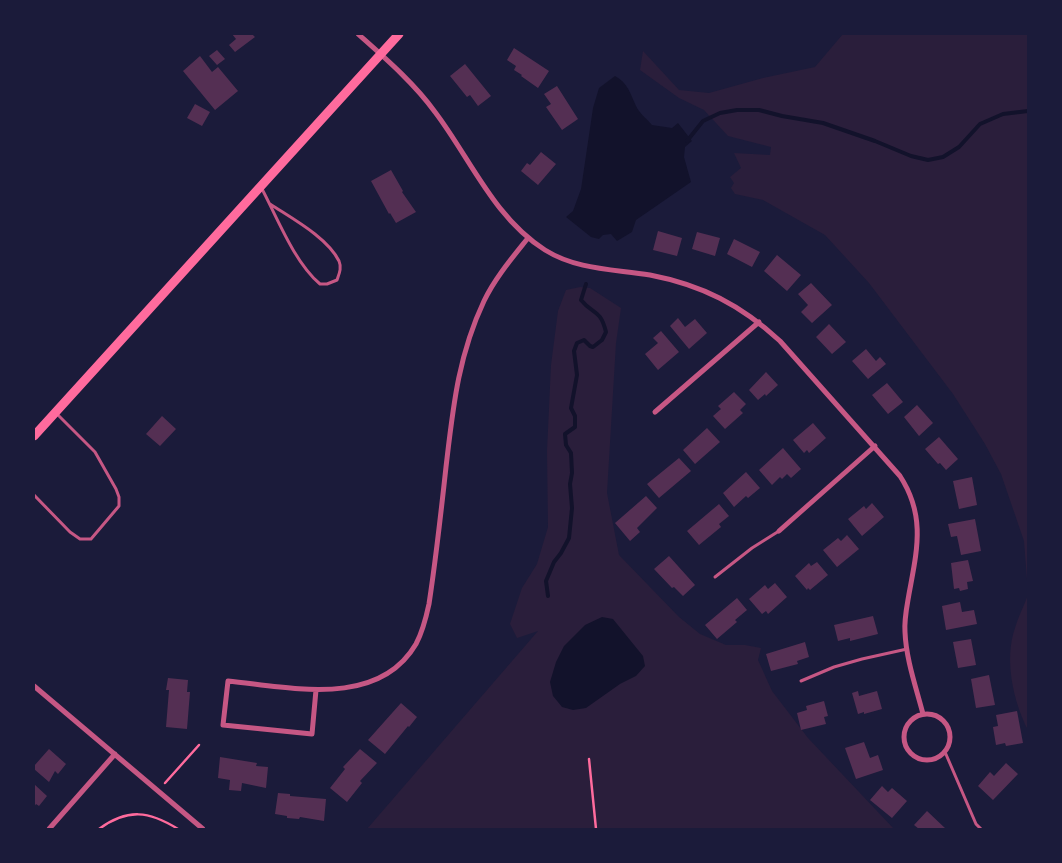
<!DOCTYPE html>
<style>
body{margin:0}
#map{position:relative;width:1062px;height:863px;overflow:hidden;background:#1b1b3a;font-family:"Nunito Sans",sans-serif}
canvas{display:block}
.frame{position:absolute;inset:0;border:35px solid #1b1b3a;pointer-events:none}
</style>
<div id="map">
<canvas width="1062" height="863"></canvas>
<div class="frame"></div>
</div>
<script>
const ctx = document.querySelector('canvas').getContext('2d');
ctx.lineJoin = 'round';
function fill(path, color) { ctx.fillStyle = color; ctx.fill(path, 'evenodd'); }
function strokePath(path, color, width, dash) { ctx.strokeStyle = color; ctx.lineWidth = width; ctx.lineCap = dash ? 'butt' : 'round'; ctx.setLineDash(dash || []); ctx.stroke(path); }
fill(new Path2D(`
 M843 34H1028V593L1024 541 1001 474 985 444 953 394 869 283 825 235 763 200 735 194 731 188 734 183 730 177 741 168 734 153 770 155 771 147 728 136 704 110 679 98 640 70 643 51 679 90 709 93 763 78 815 67Z
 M580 287 590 288 621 308 616 343 607 493 619 555 679 617 700 634 726 645H745L761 648 758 660 772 691 808 738 894 829H367L538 631 517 638 510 624 522 588 537 564 548 527 547 451 551 365 558 311 566 290Z
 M1028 595V730C1013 701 1004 659 1015 628 1018 617 1024 606 1028 595Z`), '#2a1e3b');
fill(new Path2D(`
 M615 76C628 83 630 93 636 106 639 113 647 119 652 125L672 128 678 123 692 141 685 147 684 157 691 182 636 220 632 232 617 241 611 234 603 235 599 239 591 237 566 217 573 211 581 189 593 108 599 88Z
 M602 617 613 619 643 656 645 666 636 676 620 684 586 708 573 710 562 707 553 696 550 682 556 662 564 646 585 625Z`), '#12122b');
strokePath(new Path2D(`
 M687 141 703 121 720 113 737 110H759L782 116 823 123 875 141 911 156 928 160 943 157 959 147 980 124 1003 114 1028 111
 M548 596 546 581 554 562 561 553 569 538 572 508 570 484 572 473 571 453 566 445 565 434 575 427V416L571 408 577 375 574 351 577 343 584 340 590 346 593 347 602 340 606 332C600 308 593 315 581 300L586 284`), '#12122b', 4);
fill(new Path2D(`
 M232 34H252L255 37 235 52 229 45 236 39Z
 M514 48 549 71 538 88 521 76 522 75 514 70 516 66 507 60Z
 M217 50 225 59 217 65 209 56Z
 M200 56 212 72 218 67 238 91 215 110 183 71Z
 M465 64 491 96 478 106 470 95 467 97 450 76Z
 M557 86 578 119 562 130 546 107 551 104 544 94Z
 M195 104 210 112 202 126 187 118Z
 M541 152 556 164 538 185 521 171 527 163 530 165Z
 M391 170 403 191 402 192 416 212 396 223 390 213 389 214 371 181Z
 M658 231 682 238 677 256 653 250Z
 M697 232 720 238 715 256 692 249Z
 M734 239 760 252 752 267 727 254Z
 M777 255 801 275 787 291 764 271Z
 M811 283 832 305 812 323 801 312 808 305 798 294Z
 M678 318 685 327 695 319 707 333 689 349 670 326Z
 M829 324 846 342 832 354 816 337Z
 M661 331 679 352 658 370 645 354 658 343 653 338Z
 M866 349 876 361 880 357 886 364 868 379 852 361Z
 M766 372 778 385 766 396 765 394 758 400 749 390Z
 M887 383 903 402 888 414 872 395Z
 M734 392 746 404 740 410 743 413 725 429 713 416 721 409 718 406Z
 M917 405 933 423 919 436 904 417Z
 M162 416 176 429 160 446 146 434Z
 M813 423 826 438 809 453 807 450 804 453 793 440Z
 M707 428 720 442 695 464 683 450Z
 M939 437 958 459 946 470 940 463 938 464 925 449Z
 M783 448 801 469 791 478 787 474 782 479 780 477 772 485 759 470Z
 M679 458 691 471 659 498 647 484Z
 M746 472 760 488 748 498 746 496 734 507 723 493Z
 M972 477 977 505 959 509 953 481Z
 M646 496 657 508 637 528 640 532 630 541 615 523Z
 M872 503 884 517 862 536 848 519 864 506 866 509Z
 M719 504 729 516 719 524 721 527 699 545 687 531Z
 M975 519 981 551 961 555 957 536 951 537 948 524Z
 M847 535 859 549 837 567 823 550 838 538 841 541Z
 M669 556 695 585 683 596 674 587 672 588 654 569Z
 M968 560 973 581 967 582 968 589 960 591 959 588 954 589 951 563Z
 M817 562 828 575 810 590 808 588 807 590 795 576 809 563 811 566Z
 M775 583 787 597 768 614 766 611 762 614 749 599 765 585 768 589Z
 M737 598 747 610 735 620 737 622 717 639 705 625Z
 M960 602 962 612 974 610 977 624 946 630 942 606Z
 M873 616 878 634 850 641V638L838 641 834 625Z
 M971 639 976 665 958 668 953 642Z
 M805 642 809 657 797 661 798 664 771 671 766 654Z
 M989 675 995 705 976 708 971 679Z
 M168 678 188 680 187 692H190L187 729 166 727 169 690H166Z
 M858 691 859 696 877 691 882 709 864 714V712L858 714 852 693Z
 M824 701 828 716 824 717 826 724 801 730 797 713 807 710 806 706Z
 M401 703 417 717 409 727 408 726 385 754 368 740Z
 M1017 711 1023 743 1006 746 1005 743 996 745 993 727 998 726 996 715Z
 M864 742 870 758 878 755 883 770 856 779 845 748Z
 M49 749 66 764 58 774 55 771 49 782 34 769V766Z
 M360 749 377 763 360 781 362 783 347 802 330 788 345 769 343 767Z
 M220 757 257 763 256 766 268 767 266 788 242 783 241 791 229 790 230 780 218 778Z
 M1006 763 1018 774 993 800 978 786 990 772 994 776Z
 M34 784 47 796 39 806 36 804 34 807Z
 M882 786 888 792 892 788 907 801 892 818 870 800Z
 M278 793 290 794V796L326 799 324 821 300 817 299 819 287 818V816L275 814Z
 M927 811 946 829H919L914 825Z`), '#542f53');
strokePath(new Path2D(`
 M589 759 596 829
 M165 783 199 745
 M99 829C128 808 149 811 178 829`), '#ff6b9d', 2.5);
strokePath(new Path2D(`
 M261 187C277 217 294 262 320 284H327L337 280C339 274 342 268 339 261 327 237 291 218 270 204
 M34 495 70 532 80 539H91L119 506V497L116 489 95 452 57 414
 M715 577 752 548 779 531
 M801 681 834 667 862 659 907 649
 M945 752 976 824 981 829`), '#c65784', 3);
strokePath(new Path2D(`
 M358 34C385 58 414 83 435 112 470 158 494 218 545 250 577 270 614 269 650 275 702 285 741 305 780 341L900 476C926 516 917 550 909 594 907 606 904 619 905 632 906 659 916 687 923 714
 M655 412 759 322
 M779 531 875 446
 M34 686 203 829
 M316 690 312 734 223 725 228 681C289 687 378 709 416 644 423 631 426 618 429 604 436 558 441 513 446 467 453 408 458 356 484 301 495 278 512 258 528 238
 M904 737a23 23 0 1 1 46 0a23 23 0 1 1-46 0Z
 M49 829 115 754`), '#c65784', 5);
strokePath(new Path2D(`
 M34 436 399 34`), '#ff6b9d', 9);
</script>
